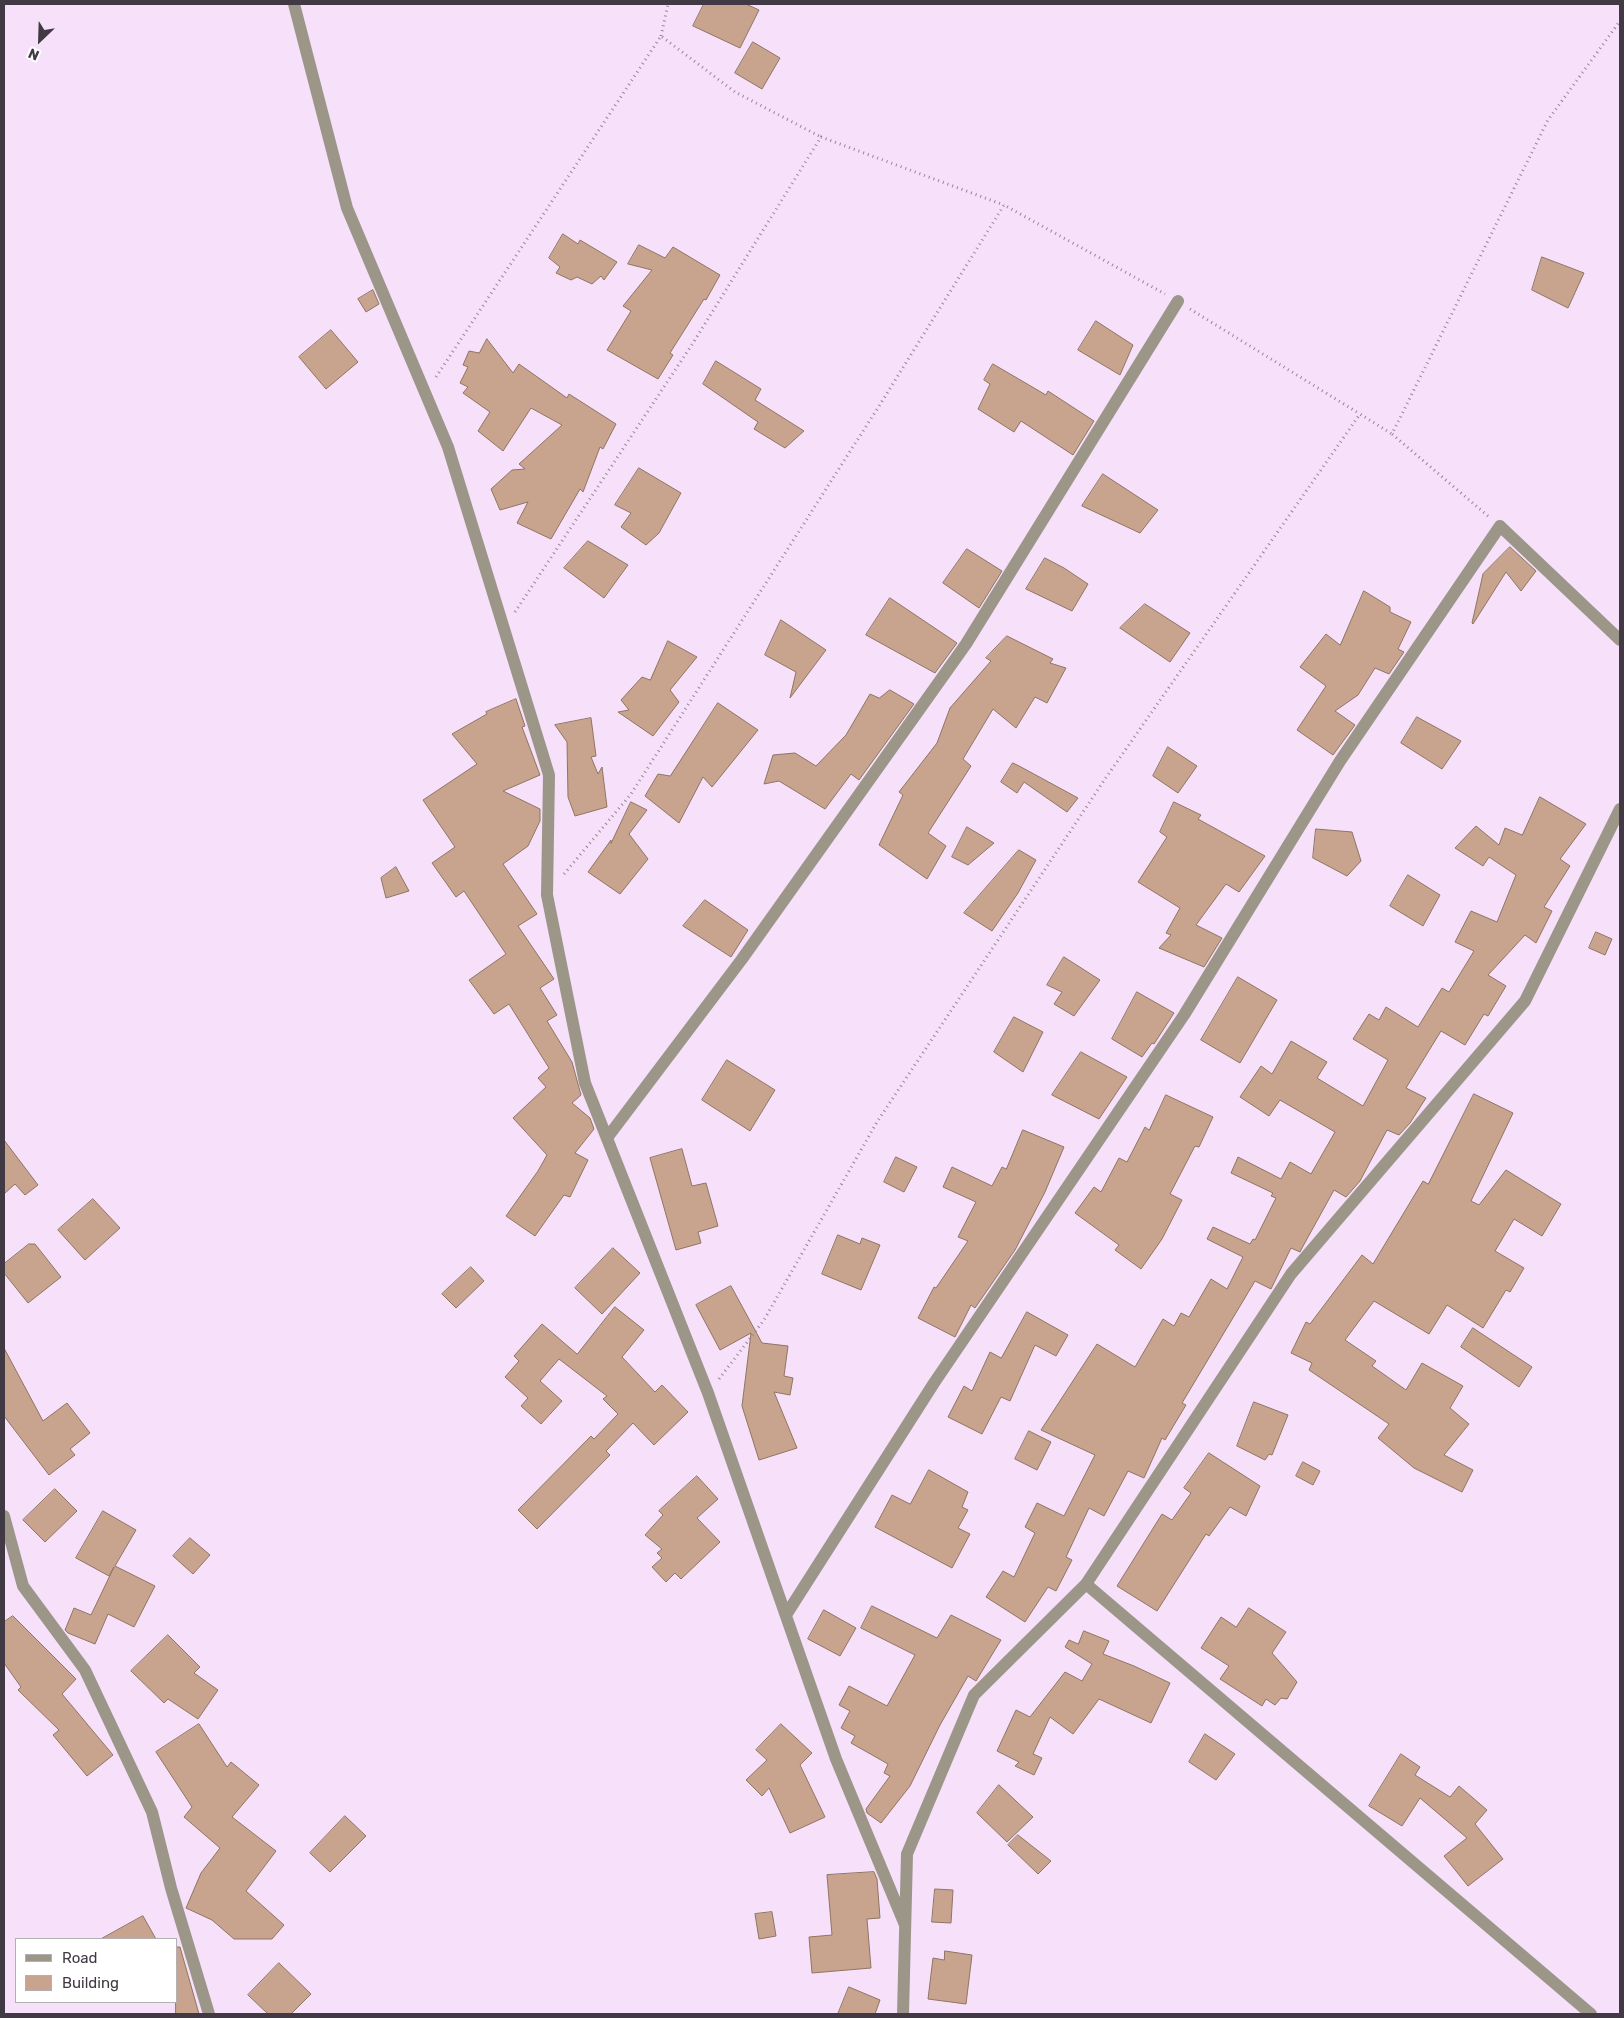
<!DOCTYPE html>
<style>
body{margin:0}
#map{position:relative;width:1624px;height:2018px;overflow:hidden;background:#f6e0fa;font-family:Rubik,sans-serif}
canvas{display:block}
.frame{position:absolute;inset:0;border:5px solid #413943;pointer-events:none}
.legend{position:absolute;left:15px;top:1938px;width:162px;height:65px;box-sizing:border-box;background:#fff;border:1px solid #b3b0b4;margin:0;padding:6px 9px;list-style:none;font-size:15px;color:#413943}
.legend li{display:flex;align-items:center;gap:10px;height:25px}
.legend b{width:25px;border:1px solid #b3b0b4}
.north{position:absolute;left:15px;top:15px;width:50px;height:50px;-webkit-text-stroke:4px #fff;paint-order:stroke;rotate:204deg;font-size:14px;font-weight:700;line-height:20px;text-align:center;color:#413943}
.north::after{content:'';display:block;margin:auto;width:18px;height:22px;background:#413943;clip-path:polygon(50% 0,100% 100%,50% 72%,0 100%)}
</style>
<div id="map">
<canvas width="1624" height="2018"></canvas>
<div class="frame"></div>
<ul class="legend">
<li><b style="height:6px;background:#9c9689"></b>Road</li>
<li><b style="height:14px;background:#c8a48e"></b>Building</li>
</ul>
<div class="north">N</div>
</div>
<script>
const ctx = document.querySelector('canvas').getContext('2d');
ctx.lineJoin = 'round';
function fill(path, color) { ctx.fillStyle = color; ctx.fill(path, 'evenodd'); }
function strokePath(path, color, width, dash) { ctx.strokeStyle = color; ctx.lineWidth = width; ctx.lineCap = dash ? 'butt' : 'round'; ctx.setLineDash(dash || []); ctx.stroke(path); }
const building = new Path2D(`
 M704 4H746L759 10 740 48 693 26Z
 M753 42 780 58 762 89 735 73Z
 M563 234 578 244 580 240 617 262 604 280 601 276 592 284 577 277 571 280 556 273 560 267 549 258Z
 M639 245 665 258 673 247 720 275 706 300 704 299 670 353 673 355 658 379 607 350 631 311 623 306 652 270 628 264Z
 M1542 257 1584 273 1568 308 1532 290Z
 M373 290 379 304 366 312 358 299Z
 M1096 321 1133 345 1120 375 1078 350Z
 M331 330 358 362 326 389 299 357Z
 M487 339 513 373 519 364 567 398 569 394 616 424 603 449 600 447 583 492 580 489 551 539 517 523 528 502 500 510 491 489 512 470 525 469 519 464 562 425 531 408 503 451 478 431 490 412 463 393 468 387 460 383 468 367 463 365 469 351 479 353Z
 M716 361 761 389 755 400 804 431 785 448 754 429 758 422 703 384Z
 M993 364 1046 395 1048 391 1094 421 1073 455 1021 421 1014 432 978 409 990 384 984 380Z
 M639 468 681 493 659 533 646 545 621 527 631 513 615 505Z
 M1103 474 1158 510 1140 533 1082 506Z
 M588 541 628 565 604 598 564 568Z
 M1510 547 1536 571 1521 591 1506 572 1473 624 1472 623 1483 574Z
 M967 549 1002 571 979 608 943 583Z
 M1045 558 1064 568 1088 584 1072 611 1026 589Z
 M1364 591 1390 607V612L1411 622 1398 649 1404 652 1389 674 1375 668 1358 695 1335 711 1355 725 1333 755 1297 730 1326 686 1300 667 1326 634 1340 645Z
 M890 598 957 643 935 673 866 635Z
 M1145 604 1190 633 1170 662 1120 628Z
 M781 620 826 650 790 698 796 672 765 655Z
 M1007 636 1053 659 1050 663 1066 668 1047 703 1035 697 1016 728 993 709 963 759 971 766 928 833 946 846 927 879 879 845 903 795 899 792 937 743 950 708 991 661 986 658Z
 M668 641 697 657 670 690 679 702 653 736 618 712 629 710 621 700 642 677 650 680Z
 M890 690 914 704 859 780 851 774 825 809 779 781 764 784 773 755 795 753 816 766 846 735 870 694 879 698Z
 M516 699 525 726 522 727 540 775 503 791 540 809V821L528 846 503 864 537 914 518 926 554 979 540 988 557 1015 547 1021 572 1062 581 1095 572 1103 590 1118 594 1129 575 1153 588 1160 570 1197 564 1195 535 1236 506 1216 538 1171 547 1155 513 1118 546 1087 538 1078 549 1068 509 1004 494 1014 469 980 506 954 464 891 456 897 432 863 455 847 423 800 477 764 452 734 487 714 486 712Z
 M718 703 758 730 712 787 703 777 679 823 645 796 658 774 670 776Z
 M1417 717 1461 741 1442 769 1401 743Z
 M591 718 596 756 591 757 598 774 602 767 607 807 575 816 568 797 567 742 555 725Z
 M1168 747 1197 766 1178 793 1153 776Z
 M1013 763 1021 767 1078 798 1067 812 1024 782 1017 793 1001 782Z
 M1540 797 1586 824 1560 859 1570 866 1544 907 1552 911 1536 943 1525 935 1488 975 1506 986 1488 1016 1484 1014 1465 1045 1441 1031 1406 1088 1426 1098 1410 1123 1399 1135 1387 1130 1360 1181 1346 1197 1334 1190 1302 1248 1300 1252 1291 1248 1271 1289 1255 1281 1182 1403 1186 1405 1165 1440 1162 1438 1144 1478 1128 1471 1104 1516 1089 1508 1066 1557 1072 1560 1056 1591 1048 1587 1025 1622 986 1597 1003 1571 1014 1577 1035 1533 1025 1527 1037 1503 1064 1516 1095 1455 1041 1430 1097 1344 1135 1367 1163 1319 1174 1326 1181 1313 1189 1317 1211 1279 1227 1289 1243 1257 1207 1239 1213 1227 1250 1244 1253 1239 1255 1240 1276 1198 1271 1196 1273 1193 1231 1173 1238 1157 1281 1179 1290 1162 1311 1174 1335 1132 1280 1100 1269 1116 1240 1097 1261 1066 1272 1074 1291 1041 1327 1062 1317 1078 1363 1106 1388 1060 1353 1039 1369 1014 1379 1020 1386 1007 1418 1027 1442 988 1449 992 1474 951 1455 942 1471 911 1497 922 1516 875 1489 857 1483 866 1455 848 1476 826 1499 845 1505 828 1522 835Z
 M631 802 647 810 629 834 648 859 620 894 588 872 611 840V843Z
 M1174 802 1201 815 1198 819 1265 856 1239 892 1226 884 1196 925 1222 938 1204 967 1159 948 1171 935 1166 933 1180 908 1138 882 1167 837 1160 832Z
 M967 827 994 843 968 865 952 857Z
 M1316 829 1352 832 1361 861 1347 876 1313 858Z
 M1019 850 1036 860 1018 893 992 931 964 913Z
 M396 867 409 891 386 898 381 878Z
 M1408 875 1440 895 1423 926 1390 906Z
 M705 900 748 930 731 957 683 926Z
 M1596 932 1612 939 1605 955 1589 948Z
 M1064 957 1100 980 1074 1016 1054 1004 1062 992 1047 985Z
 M1238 977 1277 1000 1240 1063 1201 1040Z
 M1137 992 1174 1013 1154 1044 1152 1043 1142 1057 1112 1039Z
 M1014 1017 1043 1032 1023 1072 994 1052Z
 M1081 1052 1127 1077 1099 1119 1052 1095Z
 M727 1060 775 1090 750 1131 702 1100Z
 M1474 1094 1513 1113 1471 1201 1479 1205 1506 1170 1561 1204 1542 1236 1514 1219 1495 1251 1524 1268 1510 1292 1506 1290 1483 1328 1447 1305 1429 1334 1374 1301 1345 1340 1376 1361 1372 1366 1406 1390 1422 1363 1463 1386 1450 1408 1469 1424 1444 1455 1473 1470 1462 1492 1414 1468 1378 1438 1389 1424 1309 1370 1312 1363 1291 1353 1306 1322 1310 1324 1362 1255 1373 1264 1423 1181 1428 1184Z
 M1166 1095 1213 1117 1199 1147 1195 1146 1170 1194 1182 1200 1162 1239 1141 1269 1115 1250 1119 1245 1075 1213 1094 1187 1101 1192 1119 1158 1127 1162 1145 1127 1149 1130Z
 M1023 1130 1064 1147 1045 1192 1015 1250 975 1308 971 1305 955 1337 918 1318 934 1287 936 1288 968 1241 958 1237 976 1202 943 1187 952 1167 992 1186 1002 1167 1006 1169Z
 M4 1140 38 1185 25 1195 15 1184 4 1194Z
 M682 1149 692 1186 706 1183 718 1226 698 1232 701 1243 676 1250 650 1158Z
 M896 1157 917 1167 904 1192 884 1182Z
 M93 1199 120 1228 85 1260 58 1230Z
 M838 1235 860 1244 862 1238 880 1245 861 1290 822 1274Z
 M29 1244H35L61 1277 28 1303 4 1273V1264Z
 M613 1248 640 1273 602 1314 575 1288Z
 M471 1267 484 1281 456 1308 442 1294Z
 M731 1286 762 1343 788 1346 784 1376 793 1378 790 1395 774 1392 797 1448 759 1460 742 1406 751 1333 720 1350 696 1305Z
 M615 1307 644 1330 622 1357 655 1392 662 1385 688 1412 654 1445 633 1423 606 1451 610 1455 537 1529 518 1510 591 1436 594 1439 618 1414 603 1399 607 1396 559 1359 540 1381 562 1401 541 1424 521 1406 528 1398 505 1377 519 1361 514 1356 542 1324 577 1354Z
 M1027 1312 1068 1335 1056 1356 1035 1345 1010 1401 1001 1397 982 1434 948 1417 964 1386 972 1391 990 1352 1001 1358Z
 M1473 1328 1532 1367 1519 1387 1461 1347Z
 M4 1348 43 1421 67 1403 90 1433 70 1449 75 1455 49 1475 4 1416Z
 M1254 1402 1288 1415 1272 1455 1269 1454 1265 1460 1237 1446Z
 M1029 1431 1051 1442 1037 1470 1015 1459Z
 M1209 1453 1260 1486 1246 1516 1230 1507 1209 1536 1206 1534 1157 1611 1117 1586 1162 1514 1172 1520 1191 1493 1184 1488Z
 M1303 1462 1320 1471 1313 1485 1296 1476Z
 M929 1470 968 1492 962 1507 968 1510 958 1528 970 1534 952 1568 875 1527 892 1495 910 1504Z
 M697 1476 718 1499 697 1518 720 1542 681 1579 675 1573 666 1582 652 1567 662 1558 657 1553 662 1549 645 1535 663 1515 659 1511Z
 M55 1489 77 1511 45 1542 23 1520Z
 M103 1511 136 1530 115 1566 155 1586 134 1627 108 1614 95 1644 68 1633 65 1630 74 1608 91 1615 114 1567 109 1576 76 1558Z
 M190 1538 210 1555 193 1574 173 1556Z
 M872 1606 937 1638 951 1615 1001 1640 976 1681 968 1676 940 1725 910 1786 881 1823 867 1813 866 1809 890 1776 884 1773 888 1764 851 1743 855 1736 841 1728 850 1711 839 1705 849 1686 887 1706 915 1655 861 1628Z
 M1249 1608 1286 1632 1272 1653 1297 1682 1287 1699 1281 1698 1275 1705 1266 1699 1262 1706 1220 1679 1229 1666 1201 1648 1221 1617 1236 1627Z
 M824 1610 856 1628 840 1656 808 1639Z
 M13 1616 76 1679 62 1694 113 1755 87 1776 53 1735 59 1730 18 1690 21 1687 4 1663V1622Z
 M1084 1631 1109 1641 1103 1654 1134 1666 1170 1683 1151 1723 1099 1699 1073 1734 1050 1717 1033 1754 1042 1758 1034 1775 1015 1766 1019 1762 997 1751 1016 1710 1030 1717 1065 1672 1082 1681 1092 1664 1065 1647 1069 1640 1078 1644Z
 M168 1635 200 1667 194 1673 218 1690 198 1719 168 1699 164 1703 131 1671Z
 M199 1724 227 1767 231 1762 259 1785 232 1817 276 1851 246 1891 284 1925 272 1939H234L212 1920 186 1908 201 1873 220 1848 184 1817 192 1807 156 1752Z
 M781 1724 812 1753 800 1765 825 1817 790 1833 769 1788 762 1796 746 1780 767 1760 756 1750Z
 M1205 1734 1235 1754 1216 1780 1189 1762Z
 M1401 1754 1420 1767 1415 1775 1450 1797 1459 1786 1487 1810 1475 1824 1503 1859 1468 1886 1444 1856 1467 1838 1420 1798 1402 1826 1369 1806Z
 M999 1785 1033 1817 1007 1842 977 1813Z
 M345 1816 366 1836 330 1872 310 1853Z
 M1018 1835 1051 1861 1038 1874 1008 1845Z
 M874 1872 877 1879 880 1918 867 1919 871 1968 812 1973 809 1937 832 1935 827 1875Z
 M935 1889 953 1890 951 1923 932 1922Z
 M772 1912 776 1936 759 1939 755 1914Z
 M143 1916 156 1939H101Z
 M176 1947H180L199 2014H176Z
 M945 1951 972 1955 966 2004 928 1999 933 1958 944 1960Z
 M279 1963 311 1994 291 2014H268L248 1995Z
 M849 1987 880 2000 875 2014H838Z`);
fill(building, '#c8a48e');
strokePath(building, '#8f7463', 1);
strokePath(new Path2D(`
 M661 36 668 4
 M1190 309 1360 414
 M436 377 661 36 735 92 821 137
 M1488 516 1392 434 1548 120 1620 21
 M515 612 693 343 821 137 1004 205
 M564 874 631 794 881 403 1004 205 1165 294
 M719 1379 764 1320 877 1122 1105 779 1360 414 1392 434`), '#968798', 3, [1, 4]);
strokePath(new Path2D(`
 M294 4 347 208 448 447 549 775 547 895 585 1083 708 1393 836 1759 905 1925
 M607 1138 742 959 966 644 1178 301
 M4 1516 23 1586 85 1670 152 1812 171 1888 209 2014
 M1086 1584 1591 2014
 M786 1615 934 1383 1184 1015 1340 761 1500 526 1620 640
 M903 2014 907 1854 974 1695 1086 1584 1291 1274 1525 1001 1620 809`), '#9c9689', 12);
</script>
